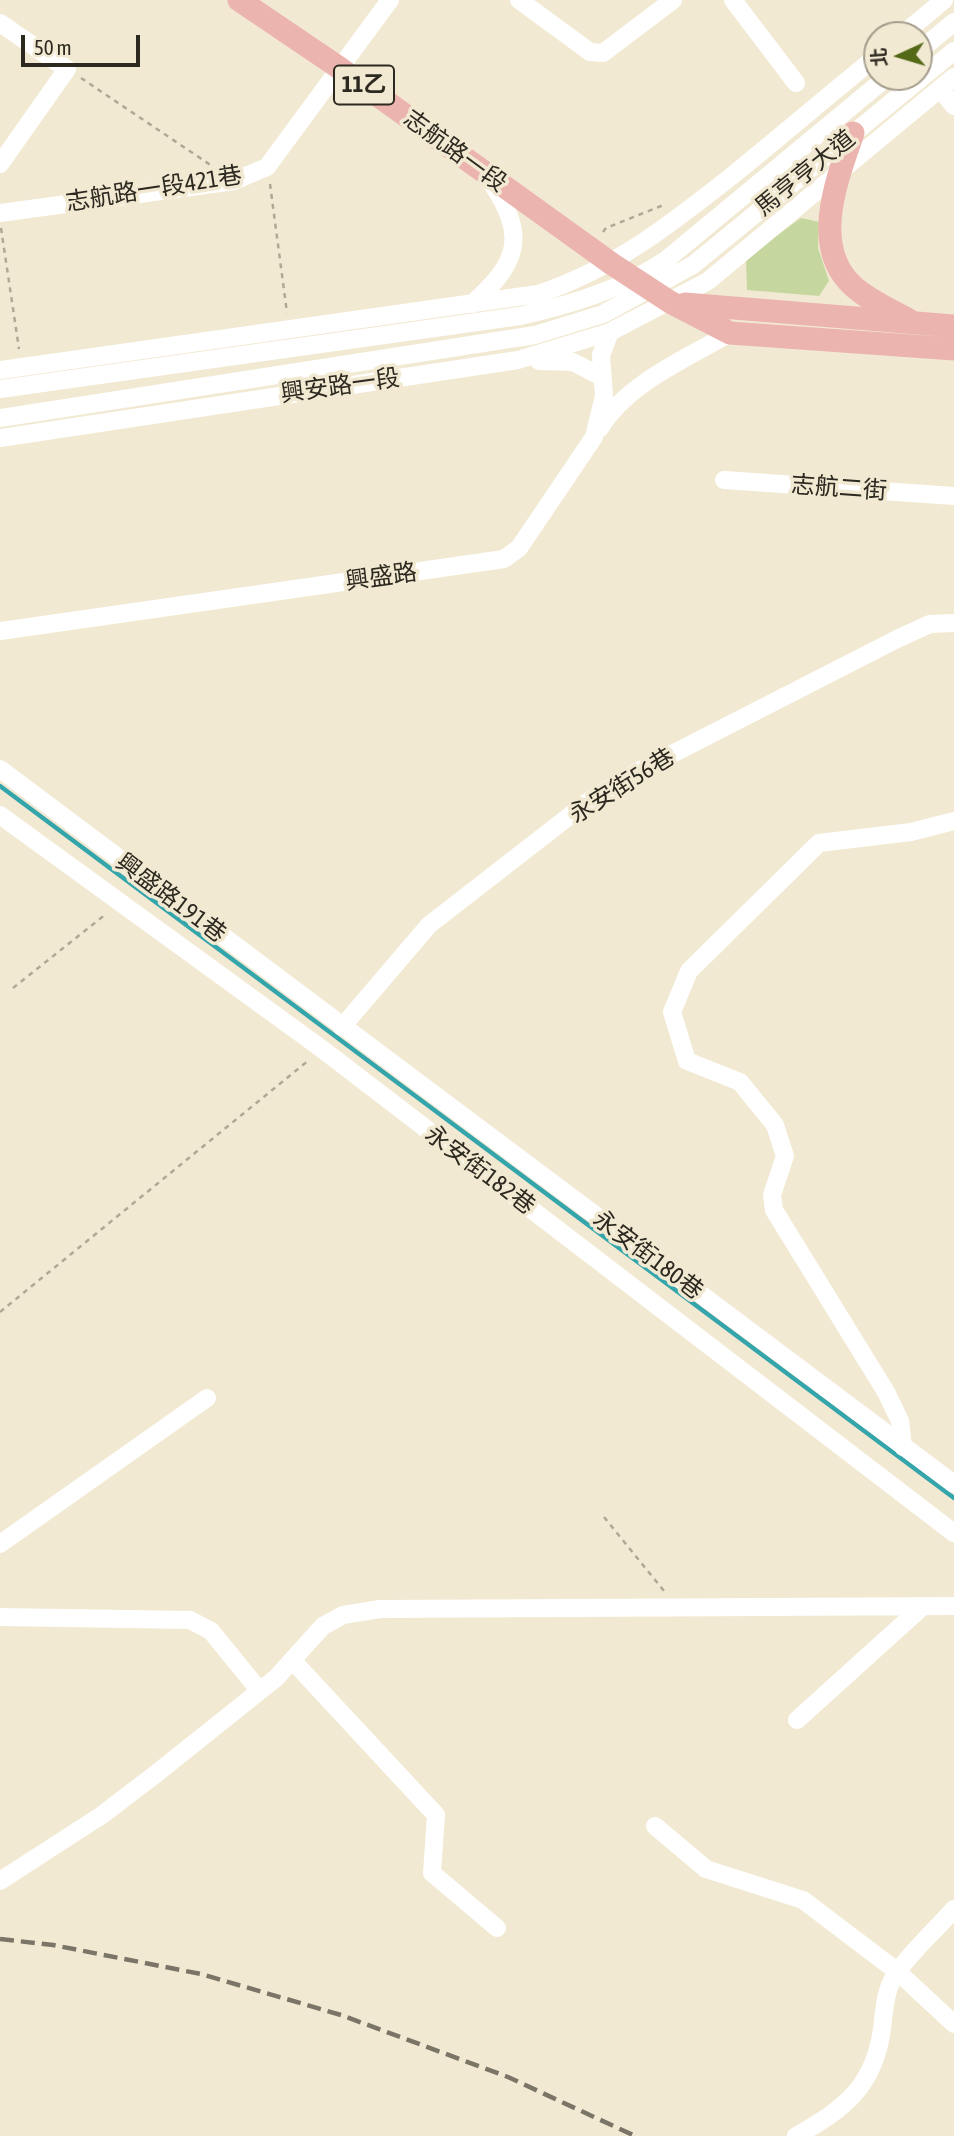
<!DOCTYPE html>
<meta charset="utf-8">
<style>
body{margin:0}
#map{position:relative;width:954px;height:2136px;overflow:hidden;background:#f2e9d2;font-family:"Asap Condensed","Noto Sans TC",sans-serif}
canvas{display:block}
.north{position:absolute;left:863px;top:21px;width:70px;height:70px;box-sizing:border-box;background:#f2e9d2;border:2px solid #a39c8b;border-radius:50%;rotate:266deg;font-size:19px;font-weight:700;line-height:28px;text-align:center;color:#2c2920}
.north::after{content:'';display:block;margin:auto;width:24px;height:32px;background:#536918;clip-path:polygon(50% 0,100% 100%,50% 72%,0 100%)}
.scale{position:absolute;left:21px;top:35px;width:119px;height:32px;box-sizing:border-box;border:4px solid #2c2920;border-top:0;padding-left:9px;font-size:21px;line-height:24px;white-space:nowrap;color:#2c2920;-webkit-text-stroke:5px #f2e9d2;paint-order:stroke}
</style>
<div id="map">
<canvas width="954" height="2136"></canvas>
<div class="north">北</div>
<div class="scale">50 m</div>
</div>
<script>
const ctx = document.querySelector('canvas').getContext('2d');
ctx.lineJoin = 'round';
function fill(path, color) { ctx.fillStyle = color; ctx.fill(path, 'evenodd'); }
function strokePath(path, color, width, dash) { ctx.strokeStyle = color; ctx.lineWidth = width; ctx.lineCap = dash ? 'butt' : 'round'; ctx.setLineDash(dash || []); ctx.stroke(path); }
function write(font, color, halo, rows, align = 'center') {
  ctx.font = font + ' "Asap Condensed","Noto Sans TC",sans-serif'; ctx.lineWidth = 7; ctx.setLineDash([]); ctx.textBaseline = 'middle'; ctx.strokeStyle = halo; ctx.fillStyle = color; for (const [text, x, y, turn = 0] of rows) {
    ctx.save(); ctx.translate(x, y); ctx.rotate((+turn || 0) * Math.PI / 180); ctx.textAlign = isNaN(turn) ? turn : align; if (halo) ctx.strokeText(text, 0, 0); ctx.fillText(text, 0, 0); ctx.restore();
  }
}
fill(new Path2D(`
 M801 218 819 222 818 248 829 281 819 296 747 290 746 258Z`), '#c5d79e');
strokePath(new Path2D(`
 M0 786 954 1498`), '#35a5ac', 4.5);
strokePath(new Path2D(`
 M880 35 886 29
 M81 78 212 166
 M270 184 287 313
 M1 228 19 349
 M603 232 606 228 666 204
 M13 988 106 914
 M0 1312 309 1060
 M604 1517 664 1591`), '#aea895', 2.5, [5, 5]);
strokePath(new Path2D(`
 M519 0 590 52 603 53 673 0
 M733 0 796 83
 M0 23 67 69 0 164
 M902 35 944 0
 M919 51 954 22
 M940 89 954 106
 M0 213 234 181 267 167 390 0
 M472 304C519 262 527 236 491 182
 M539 361 573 362 602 377
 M0 370 538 294C614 269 671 224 733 175 781 136 829 95 877 56
 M0 389 520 316C573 304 620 290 666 260L887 77
 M0 418 535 335 603 314 693 265 954 51
 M600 428C627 383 686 359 730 333
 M0 438 518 360 610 332 708 281 954 77
 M724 480 954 496
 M0 631 504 559 519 548 594 437 604 396 601 355 610 332
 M0 769 954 1484
 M0 815 322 1049 954 1533
 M342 1027 429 925 590 800 635 773 899 638 930 624 954 623
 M903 1447 900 1421 886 1392 774 1210 772 1195 785 1156 775 1125 740 1082 687 1061 672 1012 689 971 819 843 911 832 954 821
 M0 1544 207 1398
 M0 1617 190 1620 211 1631 259 1690
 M292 1660 436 1815 432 1873 497 1928
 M797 1720 922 1607
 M655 1826 706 1869 803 1900 898 1972 954 2024
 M0 1881 102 1815 157 1773 276 1678 323 1626 343 1615 380 1609 954 1606
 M796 2136C844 2109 874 2087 882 2029 884 2013 885 1991 894 1977 909 1953 935 1931 954 1909`), '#fff', 18);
strokePath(new Path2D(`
 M239 0 341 69 612 264 670 302 730 333 954 349
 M853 133C837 179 810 247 853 286 868 300 891 310 909 320
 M685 304 954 326`), '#ecb4af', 23);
strokePath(new Path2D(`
 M0 1939 53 1945 201 1974 341 2015 508 2077 635 2136`), '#7b7567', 4.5, [14, 7]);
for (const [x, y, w] of [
 [364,85,60]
]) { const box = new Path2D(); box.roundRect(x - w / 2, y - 19.5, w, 39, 5); ctx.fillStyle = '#f2e9d2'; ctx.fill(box); strokePath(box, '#2c2920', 2); }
write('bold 23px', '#2c2920', null, [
 ["11乙",364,85]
]);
write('24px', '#2c2920', '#f2e9d2', [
 ["志航路一段",455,151,36],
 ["馬亨亨大道",805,173,-39],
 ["志航路一段421巷",154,189,-9],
 ["興安路一段",340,386,-8],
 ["志航二街",839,488,4],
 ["興盛路",381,577,-8],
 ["永安街56巷",622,786,-32],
 ["興盛路191巷",171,898,37],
 ["永安街182巷",480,1170,37],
 ["永安街180巷",648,1255,37]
]);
</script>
